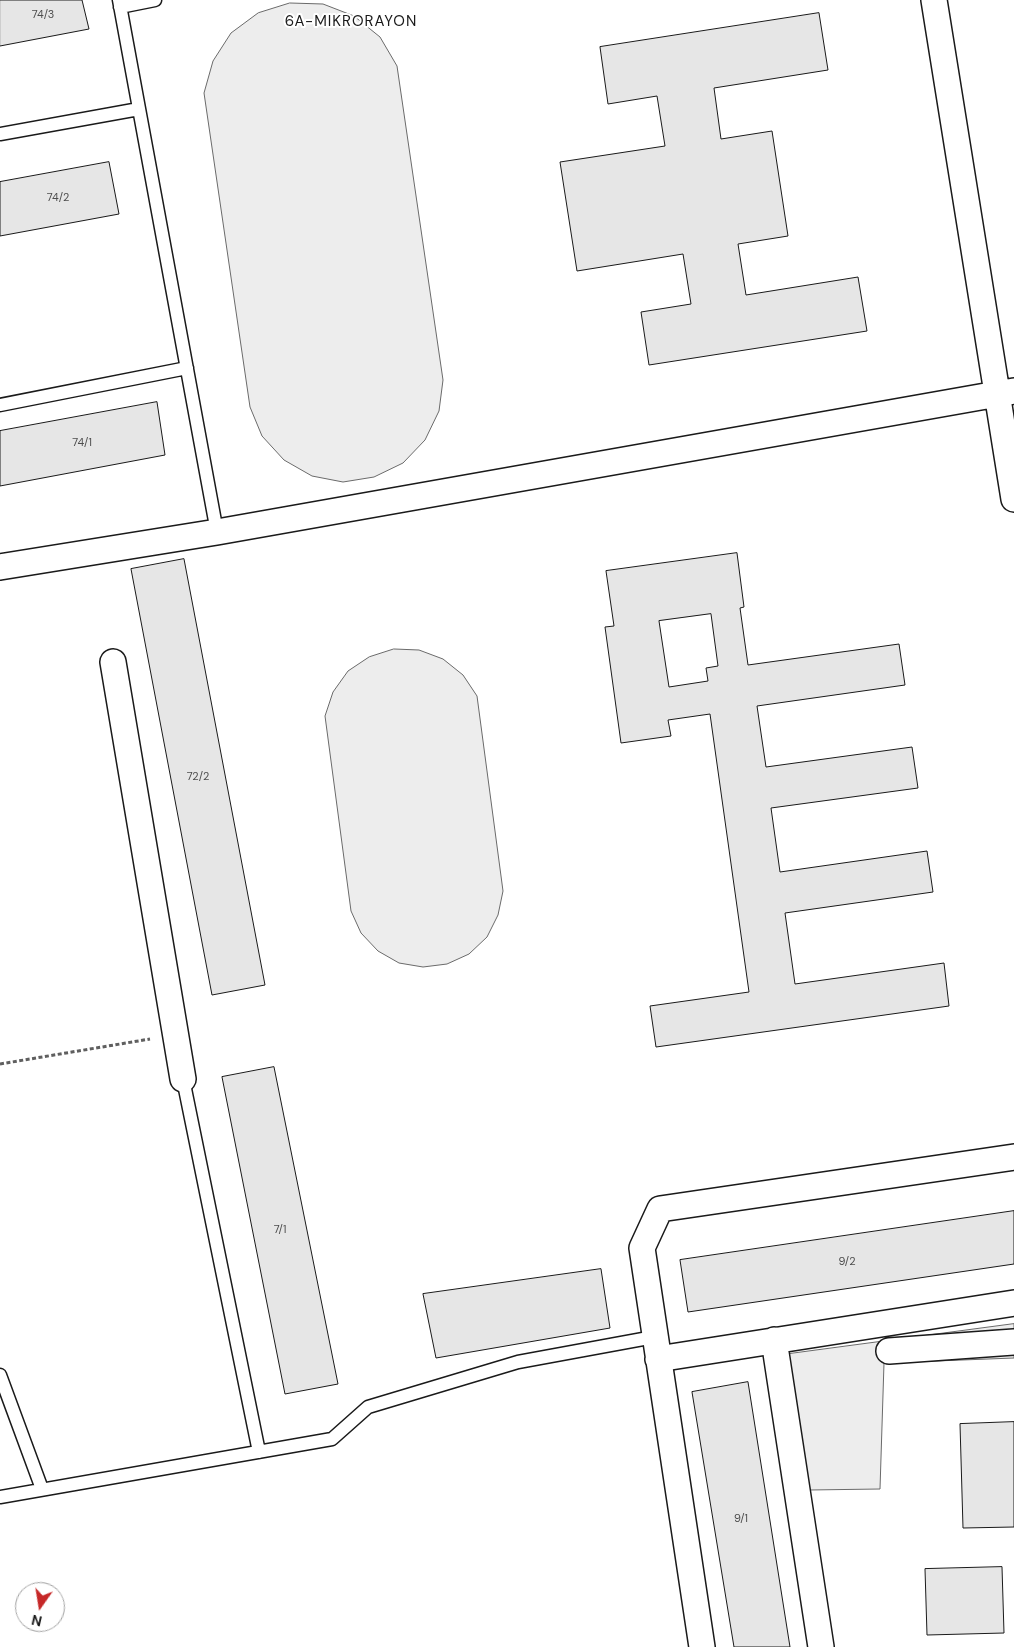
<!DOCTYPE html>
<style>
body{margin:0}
#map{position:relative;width:1014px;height:1647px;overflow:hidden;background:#fff;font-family:"DM Sans",sans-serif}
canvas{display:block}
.north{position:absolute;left:15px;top:1582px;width:50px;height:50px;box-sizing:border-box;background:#fff;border:1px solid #a3a3a3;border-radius:50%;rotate:193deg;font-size:14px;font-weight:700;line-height:20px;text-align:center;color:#1a1a1a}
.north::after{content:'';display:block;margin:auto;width:18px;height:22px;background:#c62828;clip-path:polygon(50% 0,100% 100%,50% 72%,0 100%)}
</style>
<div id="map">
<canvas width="1014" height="1647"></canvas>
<div class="north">N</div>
</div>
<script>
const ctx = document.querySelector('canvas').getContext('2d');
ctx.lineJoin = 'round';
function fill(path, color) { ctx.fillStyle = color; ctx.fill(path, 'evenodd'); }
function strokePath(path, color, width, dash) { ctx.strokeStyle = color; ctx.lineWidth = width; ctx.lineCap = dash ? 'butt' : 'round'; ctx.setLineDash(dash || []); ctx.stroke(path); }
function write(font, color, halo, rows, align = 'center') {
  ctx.font = font + ' "DM Sans",sans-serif'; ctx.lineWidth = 4; ctx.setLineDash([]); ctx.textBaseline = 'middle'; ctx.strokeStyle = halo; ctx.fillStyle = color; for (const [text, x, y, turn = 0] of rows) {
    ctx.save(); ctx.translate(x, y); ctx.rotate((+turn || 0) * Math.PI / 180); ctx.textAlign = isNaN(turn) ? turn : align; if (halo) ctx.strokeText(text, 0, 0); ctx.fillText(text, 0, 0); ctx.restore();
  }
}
const built = new Path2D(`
 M290 3 323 4 354 16 380 37 397 66 443 380 439 411 425 440 403 463 374 477 343 482 312 476 284 460 262 436 250 407 204 93 213 61 231 33 258 13Z
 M394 649 419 650 443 659 463 675 477 696 503 891 498 915 487 937 469 954 447 964 423 967 399 963 378 951 361 933 351 911 325 716 333 692 348 671 369 657Z
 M1014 1324V1358L884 1363 880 1489 809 1490 789 1354Z`);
fill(built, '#ededed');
strokePath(built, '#6a6a6a', 1);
const building = new Path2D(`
 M0 0H82L89 29 0 46Z
 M819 13 828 70 714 88 721 139 772 131 788 236 738 244 746 295 858 277 867 331 649 365 641 312 691 304 683 254 577 271 560 162 665 146 657 96 608 104 600 47Z
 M109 162 119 214 0 236V182Z
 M157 402 165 455 0 486V431Z
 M737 553 744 607 740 608 748 665 899 644 905 685 757 706 766 767 912 747 918 788 771 808 780 872 927 851 933 892 785 913 795 984 944 963 949 1006 656 1047 650 1006 749 992 710 714 668 720 671 736 621 743 605 627 614 626 606 571ZM711 614 718 666 706 668 708 681 669 687 659 621Z
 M184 559 265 985 212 995 131 569Z
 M274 1067 338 1384 285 1394 222 1077Z
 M1014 1211V1264L688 1312 680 1260Z
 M601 1269 610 1328 436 1358 423 1294Z
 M748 1382 790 1647H734L692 1392Z
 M1014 1422V1527L963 1528 960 1424Z
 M1002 1567 1004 1633 927 1635 925 1569Z`);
fill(building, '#e6e6e6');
strokePath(building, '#1a1a1a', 1);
const lane = new Path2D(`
 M119 0 217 532
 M120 7 155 0
 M0 134 139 109
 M0 405 187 368
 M183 1079 259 1452
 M0 1375 42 1489
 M0 1497 332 1439 368 1407 518 1362 654 1337`);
const street = new Path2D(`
 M934 0 1014 499
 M0 567 217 532 1014 391
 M113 662 183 1079
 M774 1340 821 1647
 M889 1351 1014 1342
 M658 1359 1014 1303
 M702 1647 642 1248 660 1209 1014 1157`);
strokePath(lane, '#1a1a1a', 15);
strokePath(street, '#1a1a1a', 28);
strokePath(new Path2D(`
 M0 1064 150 1039`), '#5f5f5f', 3, [4, 2.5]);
strokePath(lane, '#fff', 12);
strokePath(street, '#fff', 25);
write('11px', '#4d4d4d', null, [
 ["74/3",43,15],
 ["74/2",58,198],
 ["74/1",82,443],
 ["72/2",198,777],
 ["7/1",280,1230],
 ["9/2",847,1262],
 ["9/1",741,1519]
]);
ctx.letterSpacing = '1px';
write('15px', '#1a1a1a', '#fff', [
 ["6A-MIKRORAYON",351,22]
]);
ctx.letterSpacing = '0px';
</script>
